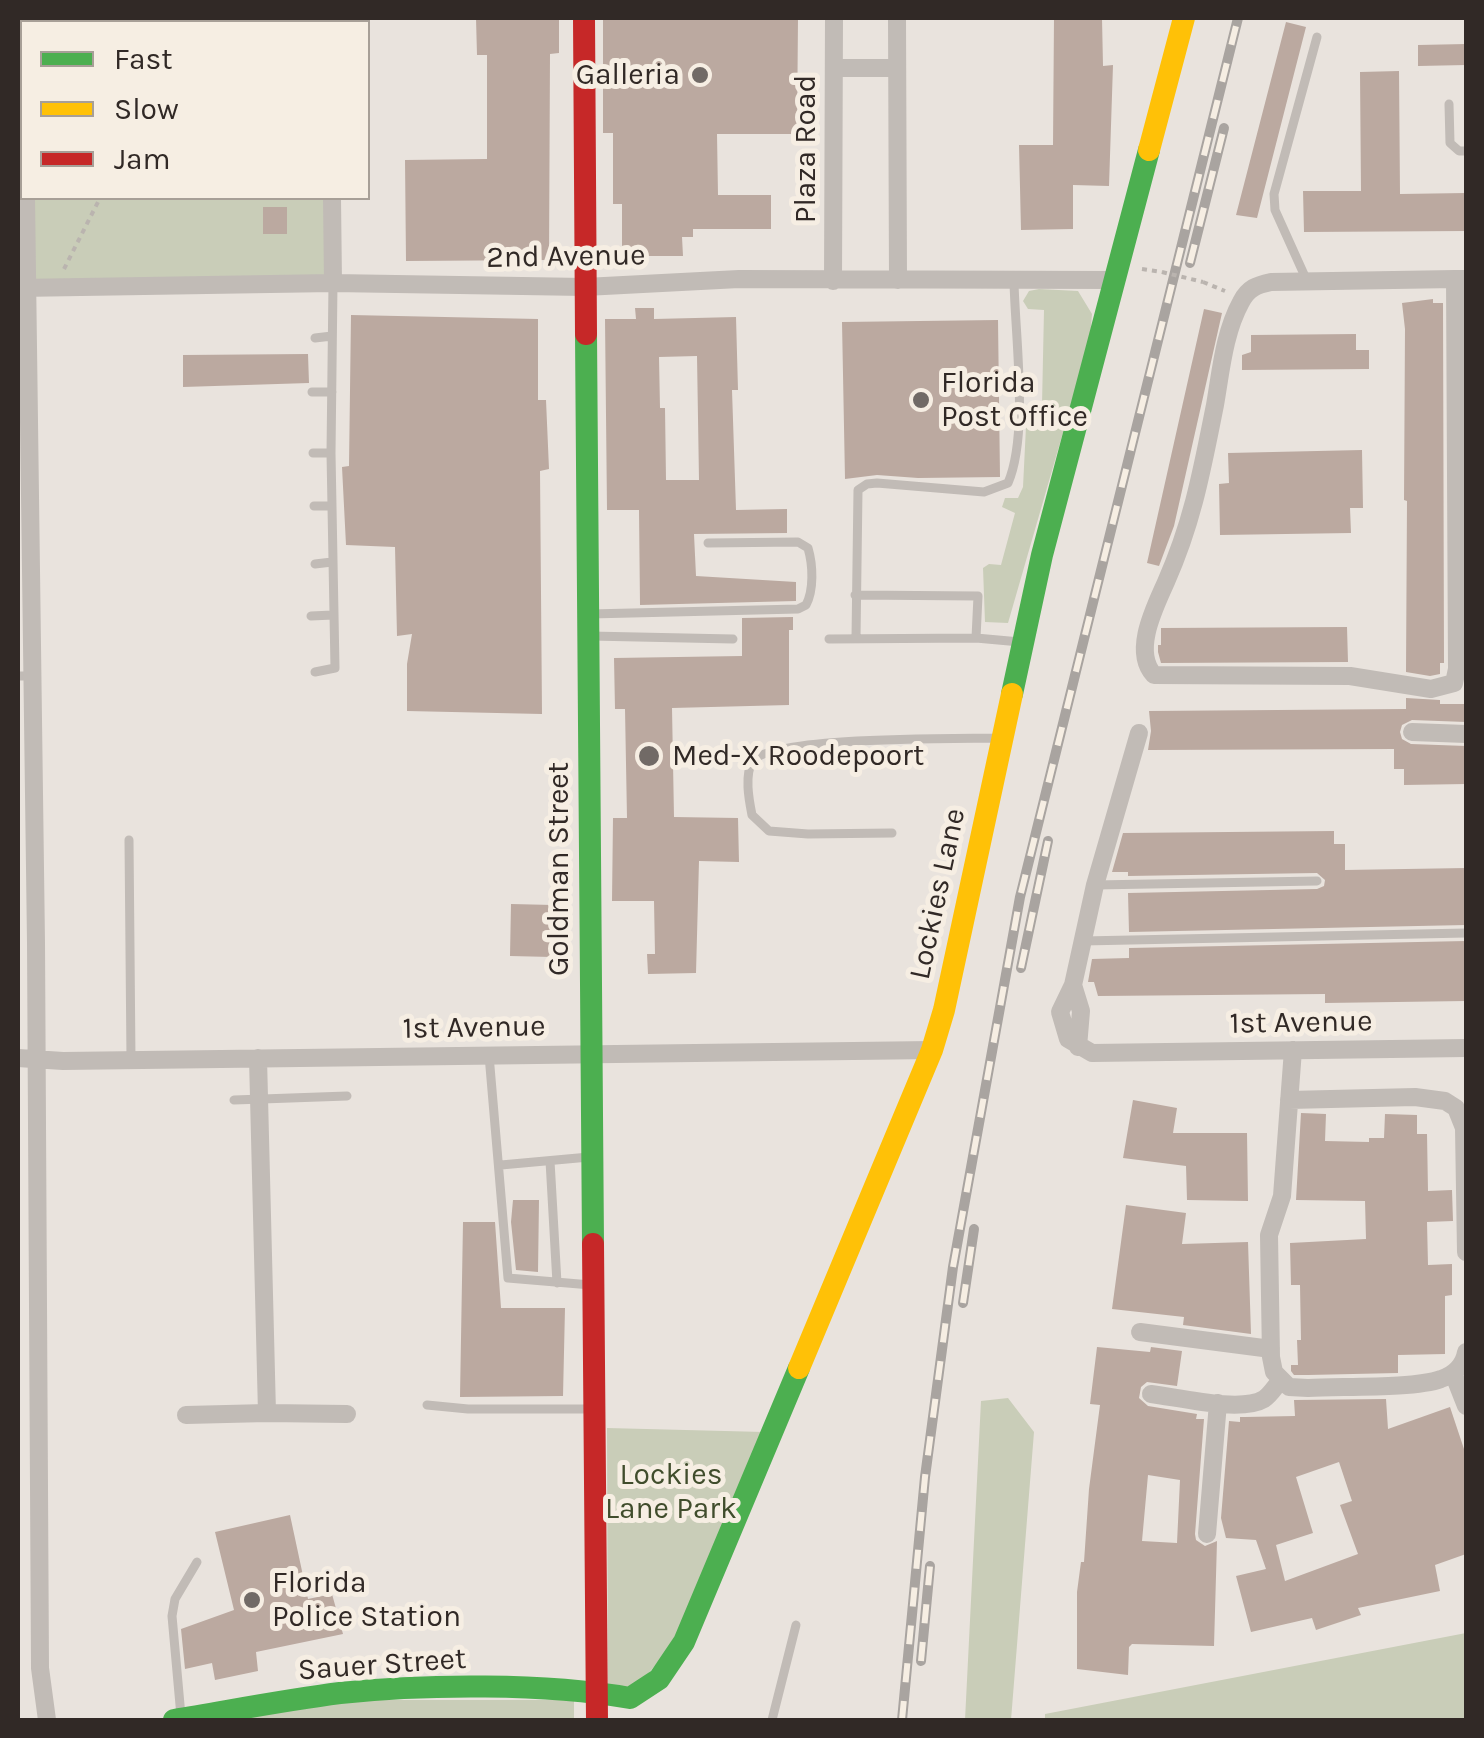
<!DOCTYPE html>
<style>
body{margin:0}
#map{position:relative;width:1484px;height:1738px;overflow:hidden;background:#e9e3dd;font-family:Karla,sans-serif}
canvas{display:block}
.frame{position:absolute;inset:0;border:20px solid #312926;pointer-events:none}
.legend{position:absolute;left:20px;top:20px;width:350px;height:180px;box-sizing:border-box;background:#f6eee3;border:2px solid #a79f97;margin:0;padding:12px 18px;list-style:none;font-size:30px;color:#312926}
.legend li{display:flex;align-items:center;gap:20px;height:50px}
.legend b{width:50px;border:2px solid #a79f97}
</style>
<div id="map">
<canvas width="1484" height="1738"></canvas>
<div class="frame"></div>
<ul class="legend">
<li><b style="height:12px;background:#4caf50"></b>Fast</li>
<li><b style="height:12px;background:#ffc107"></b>Slow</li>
<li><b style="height:12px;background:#c62828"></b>Jam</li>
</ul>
</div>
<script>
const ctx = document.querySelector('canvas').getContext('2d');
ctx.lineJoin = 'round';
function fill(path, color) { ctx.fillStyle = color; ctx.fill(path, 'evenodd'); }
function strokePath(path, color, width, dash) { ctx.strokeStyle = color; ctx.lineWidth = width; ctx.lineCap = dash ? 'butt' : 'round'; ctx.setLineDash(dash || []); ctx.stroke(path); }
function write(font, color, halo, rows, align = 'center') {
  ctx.font = font + ' Karla,sans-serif'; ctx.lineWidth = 10; ctx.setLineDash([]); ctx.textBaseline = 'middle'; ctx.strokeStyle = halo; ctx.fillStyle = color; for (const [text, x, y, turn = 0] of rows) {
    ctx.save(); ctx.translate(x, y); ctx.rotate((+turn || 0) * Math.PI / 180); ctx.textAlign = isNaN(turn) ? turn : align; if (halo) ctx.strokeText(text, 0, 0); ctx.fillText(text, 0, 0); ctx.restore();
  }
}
fill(new Path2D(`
 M32 18H255V22H32Z
 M33 198H325L326 276 33 280Z
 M1039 289 1078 291 1092 314 1090 339 1008 623 985 622 983 568 989 564 1001 565 1015 513 1002 507 1005 498H1018L1023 487 1027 406 1042 405 1044 310 1028 309 1023 301 1029 291Z
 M1008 1398 1034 1432 1011 1720H965L981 1401Z
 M607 1428 764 1432 680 1636 636 1688 608 1687Z
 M1466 1633V1720H1045V1714Z
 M342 1700H574V1720H208Z`), '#c9cdb8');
fill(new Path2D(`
 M476 18H559V53L550 54 549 260 406 261 405 160 487 159V55H477Z
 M603 18H798L797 134H717L718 195H771V229H693V237H682L683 256H633V253H622V204H613V133H603Z
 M1054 18H1102L1103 66 1113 65 1109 186 1073 185V229L1021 230 1019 145H1053Z
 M1286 22 1306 27 1257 218 1236 215Z
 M1466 44V65L1418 66V45Z
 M1399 71 1400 194 1466 193V231L1304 232 1303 191H1361L1360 72Z
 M263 207H287V234H263Z
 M1433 299V303H1443L1444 663H1440V674L1430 676 1406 672 1407 501 1404 500 1405 329 1402 303Z
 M635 308H654V319L736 317 738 390H732L736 510 787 509V533L694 534 696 576 796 582V601L640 605 639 510H607L605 319H636ZM697 356 699 480H666L665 408H660L659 357Z
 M1204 309 1222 313 1174 526 1159 566 1147 563Z
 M351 315 538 319V400H546L549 469 540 471 542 714 407 711V664L412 634 397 636 395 547 346 545 342 467 349 466Z
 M998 320 1000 477 918 478 877 475 845 479 842 322Z
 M1356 334V350H1369V369L1242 370V355L1251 352V335Z
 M308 354 309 383 183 387V355Z
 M1362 450 1363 508H1350L1351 533 1220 535 1219 484 1229 483 1228 453Z
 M793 617V630H789V705L672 708 674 817 738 818 739 862 699 861 696 973 648 974 647 954H655L654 901H612L613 818H627L625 709H615L614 658 742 656V618Z
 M1347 627 1348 662 1161 663 1158 652V645H1161V628Z
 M1406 698 1440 700V704H1466V722L1412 720 1402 725 1400 732 1402 739 1411 744 1466 746V784L1404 785V769H1394V749L1148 750 1151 731 1149 711 1406 709Z
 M1334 831V844H1345V870L1466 868V925L1129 932 1128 893 1317 889 1324 886 1325 880 1317 873 1128 876V872H1112L1123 833Z
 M511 904 553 905 552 957 510 956Z
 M1466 941V1001L1325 1003V994L1098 996 1094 982H1088L1092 959 1129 958V948Z
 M1133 1100 1177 1108 1173 1133H1247L1248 1201 1187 1200 1186 1166 1123 1158Z
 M1301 1113 1326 1114 1325 1141 1369 1142V1138H1384L1385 1114 1417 1115V1134H1427L1428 1191 1452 1190 1453 1221 1427 1222 1428 1265 1452 1264V1295L1445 1296V1354L1398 1355V1373L1308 1375H1294L1291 1371V1365H1298L1297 1340H1301L1300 1285H1291L1290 1243 1366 1239 1365 1201 1296 1200Z
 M513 1200H539L538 1272 516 1270 511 1222Z
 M1126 1205 1186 1213 1182 1244 1248 1242 1251 1334 1183 1325 1184 1317 1112 1309Z
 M463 1222H495L501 1308H565L563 1396 460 1397Z
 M1097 1347 1150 1352 1151 1347 1182 1351 1177 1386 1147 1382 1141 1387 1139 1398 1148 1406 1197 1414 1196 1419H1204L1195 1534 1196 1540 1205 1546 1217 1541 1214 1646 1132 1644 1129 1647 1128 1675 1077 1669V1592L1081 1562H1084L1089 1489 1100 1405 1090 1404ZM1148 1475 1180 1480 1177 1543 1142 1541Z
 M1386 1399 1388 1429 1450 1407 1466 1455V1554L1435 1565 1440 1591 1358 1608 1361 1615 1316 1630 1312 1618 1251 1632 1236 1576 1266 1569 1256 1540 1226 1538 1221 1518 1229 1421 1240 1422V1417H1245L1295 1416 1294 1400ZM1339 1462 1352 1501 1340 1505 1358 1554 1285 1581 1276 1545 1313 1533 1296 1477Z
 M290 1515 308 1599 332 1594 343 1634 256 1652 258 1671 215 1680 212 1663 185 1669 181 1629 234 1610 215 1532Z`), '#bba9a0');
strokePath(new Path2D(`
 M204 22 207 18
 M64 269 100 198
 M1142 269 1162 272
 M1203 282 1225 291`), '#bab4af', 4, [5, 5]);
strokePath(new Path2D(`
 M1449 104 1450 143 1459 151H1466
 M1307 281 1275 210 1274 194 1317 37
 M315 338 332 336
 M312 392H332
 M313 453H331
 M314 506H331
 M315 564 332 562
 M855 595 978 596 976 638 1020 642
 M590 614 798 609 806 605C814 590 813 565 808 548L798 542 708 543
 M311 616 333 615
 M590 636 733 639
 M856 638 858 490 867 484 877 483 984 492 1008 483C1029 434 1015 336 1014 281
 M829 639 976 638
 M315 672 335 668 331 453 333 283
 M18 676H33
 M892 833 808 834 769 831 752 815C749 800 744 774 753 761 772 736 960 739 1000 738
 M129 840 131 1060
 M1095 885 1317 881
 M1083 941 1466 933
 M489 1055 508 1278 591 1285
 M234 1100 347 1096
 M550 1161 557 1283
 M501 1165 589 1157
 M427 1405 468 1409H593
 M181 1716 172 1616 175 1599 197 1562
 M772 1720 796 1625`), '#c1bbb6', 9);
strokePath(new Path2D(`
 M25 18V22
 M331 18V22
 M897 18 898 280
 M834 68H897
 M26 198 36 942 40 1668 47 1720
 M332 198 333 283
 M1455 279 1457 669 1454 683 1431 689 1350 676 1154 675C1132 651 1155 607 1166 582 1193 521 1202 470 1215 405 1221 371 1224 333 1241 302 1248 288 1257 285 1271 282L1455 279H1466
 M833 281 834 18
 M18 288 333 283 585 287 739 279 1115 280
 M1412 732 1466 734
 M1139 733 1095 885 1073 985 1060 1012 1068 1039 1092 1053 1466 1048
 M1073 985 1081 1011 1078 1047
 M1293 1050 1282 1196 1269 1235 1271 1357 1274 1372 1289 1387 1308 1388C1340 1386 1414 1389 1441 1379 1454 1375 1464 1365 1466 1352
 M18 1058 63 1061 932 1050
 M1289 1100 1415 1097 1445 1101 1456 1108 1464 1128 1466 1252
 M1140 1332 1271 1349
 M1453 1373 1466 1406
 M1151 1394C1177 1397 1241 1413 1264 1399 1270 1395 1275 1387 1280 1381
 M267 1413 347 1414
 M186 1415 267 1413 258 1058
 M1207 1534 1218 1403`), '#c1bbb6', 18);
strokePath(new Path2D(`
 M586 334 593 1244
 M1012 694 1042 555 1149 150
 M174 1720C229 1711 285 1700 340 1693 424 1684 547 1683 630 1698L659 1679 684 1642 799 1368`), '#4caf50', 22);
strokePath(new Path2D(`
 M1149 150 1184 18
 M799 1368 932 1050 944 1010 1012 694`), '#ffc107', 22);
strokePath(new Path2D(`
 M584 18 586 334
 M593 1244 597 1720`), '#c62828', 22);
const rail = new Path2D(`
 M1190 263 1224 128
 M1021 968 1048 841
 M963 1303 974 1229
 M921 1661 930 1566
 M902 1720 925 1477 953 1267 1020 897 1238 18`);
strokePath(rail, '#a9a4a0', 10);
strokePath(rail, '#f6eee3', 6, [19]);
strokePath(new Path2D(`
 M1162 272 1203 282`), '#bab4af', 4, [5, 5]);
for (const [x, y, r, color] of [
 [700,75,10,"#716a66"],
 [921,400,10,"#716a66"],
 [649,756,12,"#716a66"],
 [252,1600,10,"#716a66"]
]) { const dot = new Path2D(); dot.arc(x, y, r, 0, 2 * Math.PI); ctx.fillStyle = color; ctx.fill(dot); strokePath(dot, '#f6eee3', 4); }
write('30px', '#312926', '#f6eee3', [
 ["Galleria",680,75,"right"],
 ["Florida",941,383],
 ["Post Office",941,417],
 ["Med-X Roodepoort",672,756],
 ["Florida",272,1583],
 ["Police Station",272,1617]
], 'left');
write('30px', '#312926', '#f6eee3', [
 ["Plaza Road",806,149,-90],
 ["2nd Avenue",566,257,-1],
 ["Goldman Street",559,869,-90],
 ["Lockies Lane",938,894,-78],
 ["1st Avenue",1301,1023,-1],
 ["1st Avenue",474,1028,-1],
 ["Sauer Street",382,1665,-4]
]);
write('30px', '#404d2c', '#f6eee3', [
 ["Lockies",671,1475],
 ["Lane Park",671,1509]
]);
</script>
